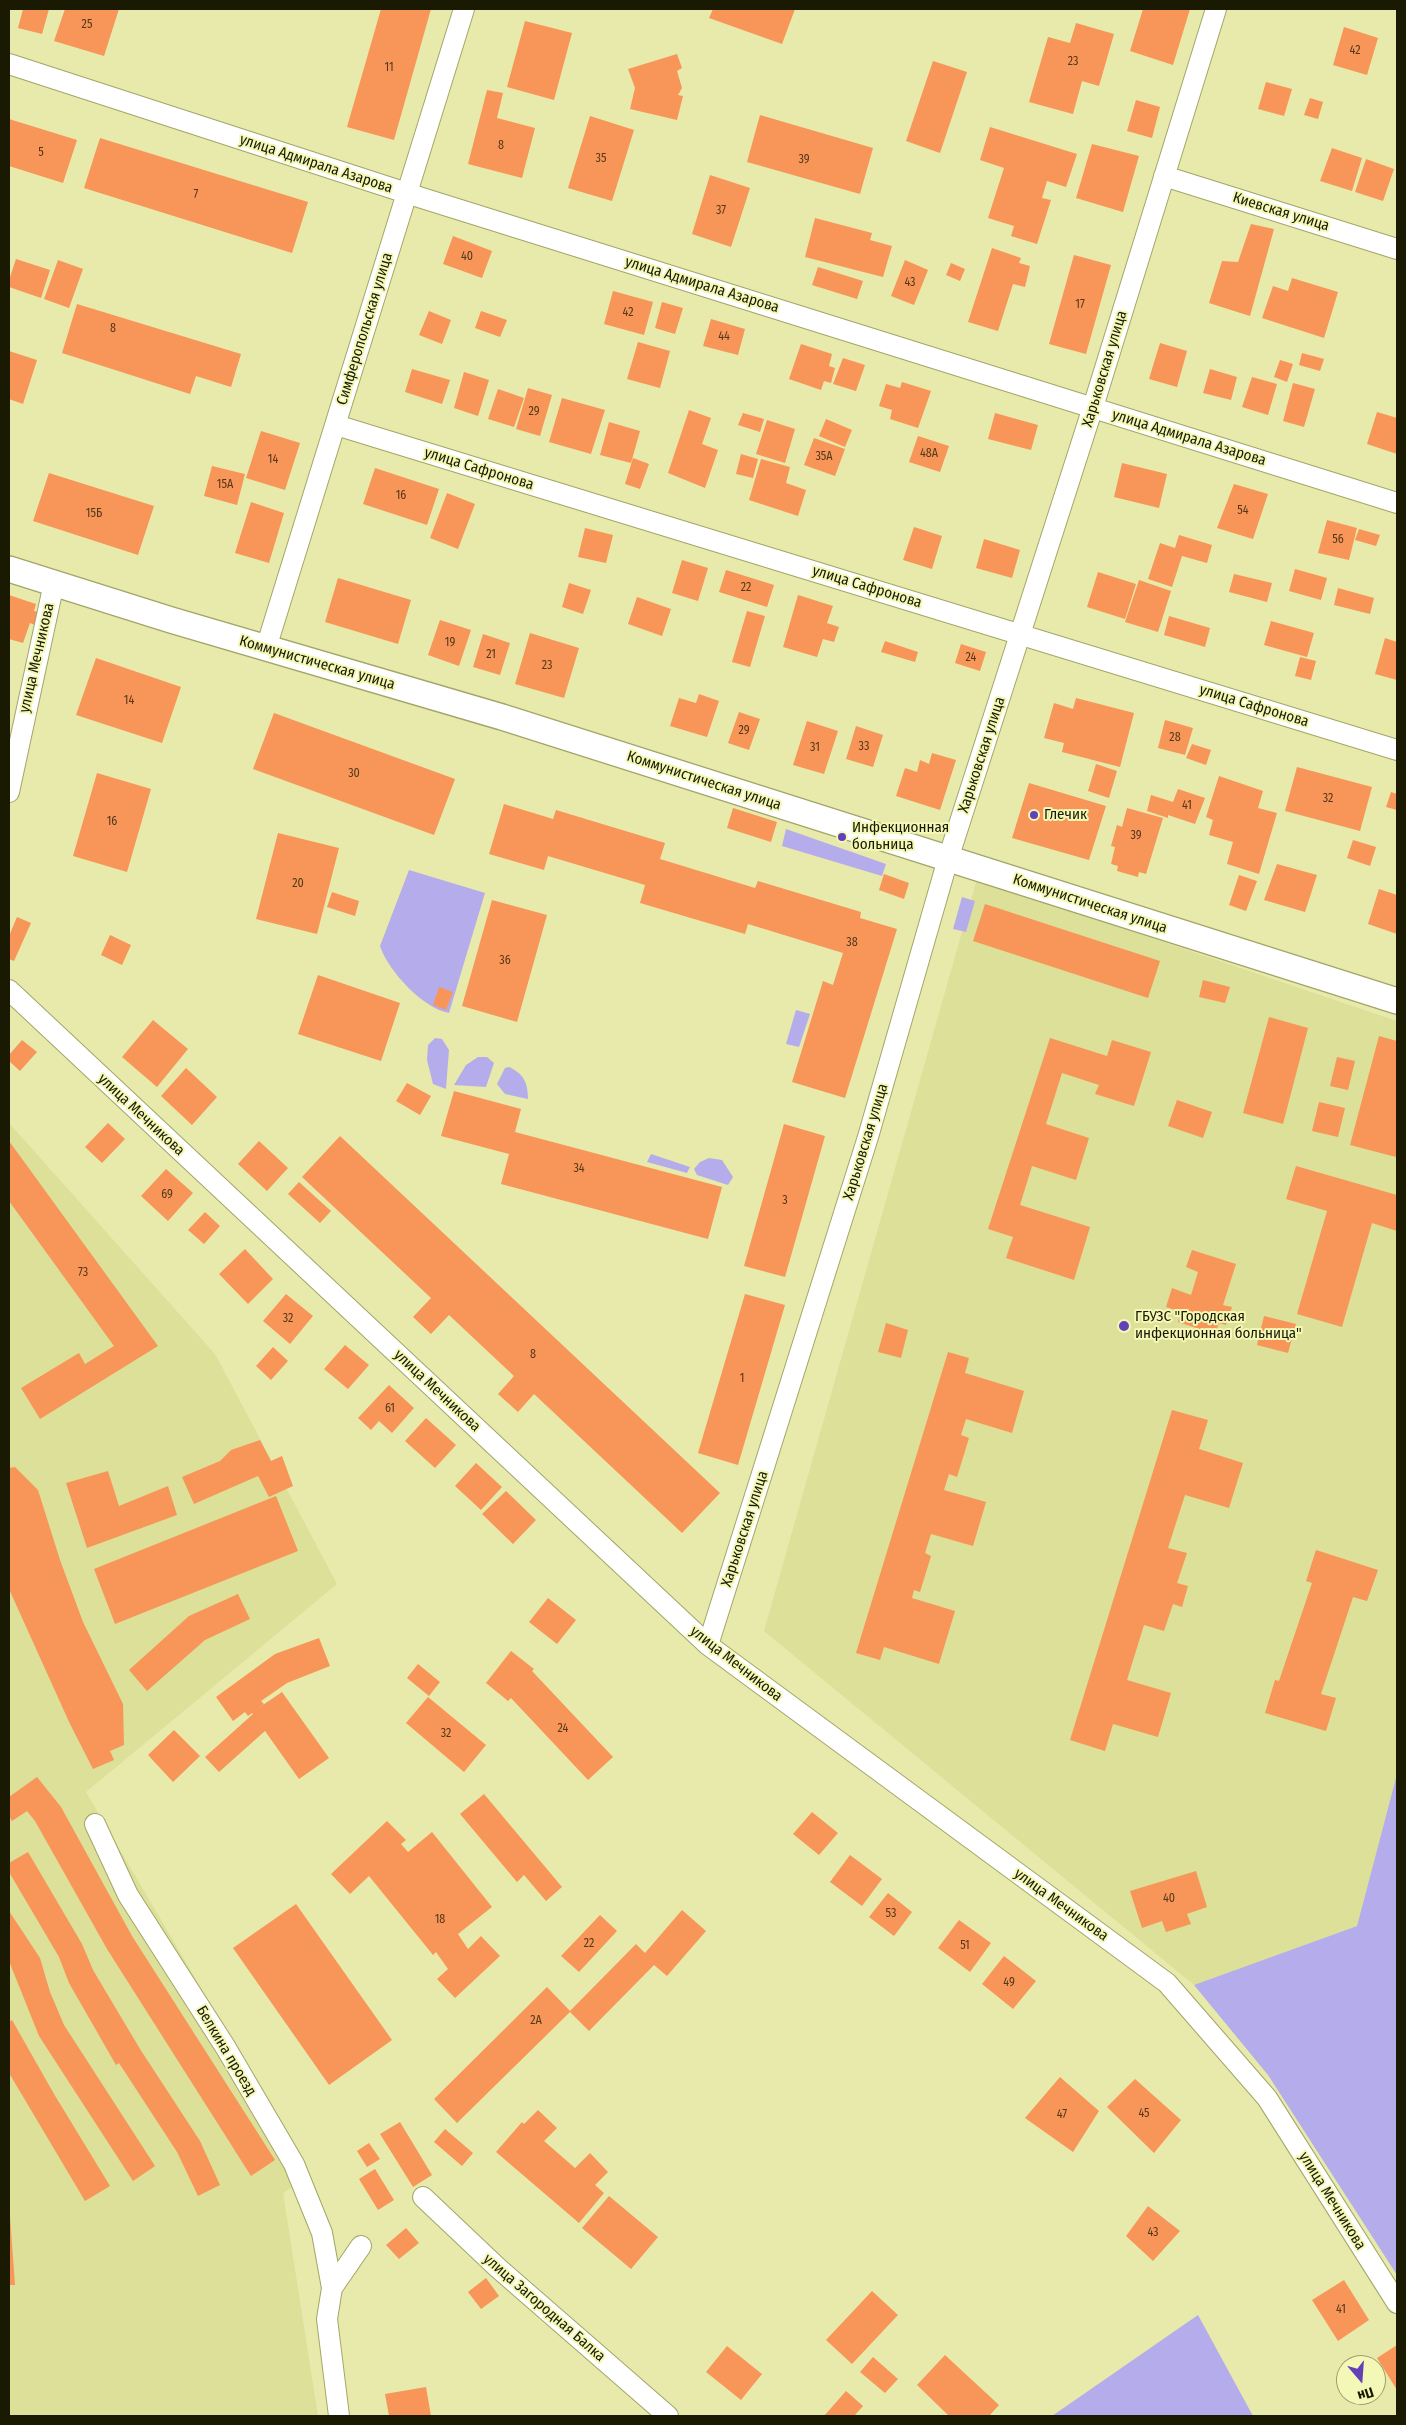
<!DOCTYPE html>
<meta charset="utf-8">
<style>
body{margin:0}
#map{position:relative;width:1406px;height:2425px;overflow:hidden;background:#e7eaaa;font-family:"Fira Sans Condensed",sans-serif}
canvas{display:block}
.frame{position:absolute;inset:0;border:10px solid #1a1a03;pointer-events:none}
.north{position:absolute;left:1336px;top:2355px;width:50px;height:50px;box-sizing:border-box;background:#f4f8b7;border:1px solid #9d9f6f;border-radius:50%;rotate:162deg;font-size:14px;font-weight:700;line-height:20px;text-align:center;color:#1a1a03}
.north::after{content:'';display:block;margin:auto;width:18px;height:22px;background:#6140b8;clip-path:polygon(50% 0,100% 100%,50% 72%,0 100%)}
</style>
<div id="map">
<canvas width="1406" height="2425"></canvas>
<div class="frame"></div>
<div class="north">Пн</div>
</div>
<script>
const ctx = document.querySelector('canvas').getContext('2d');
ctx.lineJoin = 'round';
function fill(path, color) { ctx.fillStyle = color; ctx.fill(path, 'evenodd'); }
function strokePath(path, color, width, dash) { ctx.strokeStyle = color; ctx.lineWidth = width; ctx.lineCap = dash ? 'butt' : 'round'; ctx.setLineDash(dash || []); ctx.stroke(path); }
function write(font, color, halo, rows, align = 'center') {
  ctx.font = font + ' "Fira Sans Condensed",sans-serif'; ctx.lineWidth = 4; ctx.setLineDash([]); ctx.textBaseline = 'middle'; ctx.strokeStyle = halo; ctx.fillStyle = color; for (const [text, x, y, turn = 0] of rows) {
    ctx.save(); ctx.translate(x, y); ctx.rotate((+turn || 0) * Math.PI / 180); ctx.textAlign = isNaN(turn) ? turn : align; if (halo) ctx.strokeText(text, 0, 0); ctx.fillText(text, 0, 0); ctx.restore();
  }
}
fill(new Path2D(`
 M977 879 1397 1021V1774L1357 1926 1194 1985 764 1631Z
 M9 1123 215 1354 337 1584 86 1792 302 2160 307 2177 283 2193 318 2416H9Z`), '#dce098');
fill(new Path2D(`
 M786 829 886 864 882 876 782 846Z
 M409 870 485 893 449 1013C424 1009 388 971 380 946Z
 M962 897 975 901 966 932 953 929Z
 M796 1010 810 1014 799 1047 786 1044Z
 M435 1038 442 1039 449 1050 446 1089 433 1084 427 1060 428 1045Z
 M478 1057H487L494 1063 486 1087 454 1085 466 1065Z
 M509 1067C524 1074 528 1083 528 1099L505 1094 497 1084 505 1068Z
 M651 1154 690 1167 687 1173 647 1162Z
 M709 1158 722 1160 733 1177 728 1185 697 1175 694 1169 700 1162Z
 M1397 1774V2275L1268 2075 1194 1985 1357 1926Z
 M1198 2315 1253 2416H1052Z`), '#b5aceb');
fill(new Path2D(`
 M23 9H49L42 34 18 28Z
 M65 9H119L104 56 54 41Z
 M381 9H431L394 140 347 127Z
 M713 9H795L782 44 709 18Z
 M1143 9H1190L1173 65 1130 51Z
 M525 21 572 33 554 100 507 87Z
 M1076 23 1114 34 1099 86 1082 81 1073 114 1029 102 1048 37 1070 43Z
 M1344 27 1378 38 1367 75 1333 65Z
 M677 54 682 68 677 71 682 88 678 95 683 96 677 120 630 109 635 88 628 69Z
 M933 61 967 72 940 153 906 141Z
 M1266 82 1292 89 1284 116 1258 109Z
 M487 90 503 93 497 118 535 128 522 178 468 164Z
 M1310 98 1323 102 1318 119 1304 115Z
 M1136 100 1160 107 1152 138 1127 131Z
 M760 115 873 148 860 194 747 162Z
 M590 116 634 130 612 201 568 188Z
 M9 119 77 140 63 183 9 166Z
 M990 127 1077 154 1066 187 1047 181 1042 198 1051 200 1037 244 1011 236 1014 226 988 218 1004 168 980 160Z
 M100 138 308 202 292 253 84 188Z
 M1092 144 1139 156 1123 212 1076 198Z
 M1332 148 1362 158 1352 191 1320 181Z
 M1366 159 1394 169 1383 201 1355 192Z
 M710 175 750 188 731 247 692 234Z
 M815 218 872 233 870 240 892 246 883 277 805 257Z
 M1251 224 1274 229 1250 316 1209 303 1222 261 1238 262Z
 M453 236 492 251 482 278 443 264Z
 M992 248 1021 258 1019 263 1030 266 1025 287 1013 284 998 331 968 322Z
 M1074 255 1111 265 1086 354 1049 344Z
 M16 259 50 270 41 298 9 287V280Z
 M58 260 83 269 69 308 44 299Z
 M905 260 928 270 914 305 891 296Z
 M951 263 965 269 960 281 946 275Z
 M818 267 863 281 857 299 812 285Z
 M1292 278 1338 292 1324 338 1262 318 1273 286 1288 291Z
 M613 291 653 302 644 335 604 324Z
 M662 302 683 308 675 334 655 328Z
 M77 304 241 354 231 387 196 376 190 394 62 353Z
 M429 311 451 320 442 344 419 335Z
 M481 311 507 320 500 337 475 328Z
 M711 319 745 329 738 355 703 346Z
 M638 342 670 351 660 388 627 379Z
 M1160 343 1187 351 1177 387 1149 379Z
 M801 344 832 354 829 366 835 368 831 383 824 381 821 390 789 379Z
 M9 351 37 360 23 404 9 399Z
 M1302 353 1324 359 1320 371 1299 365Z
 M843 358 865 365 856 391 833 384Z
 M1280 360 1293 364 1287 382 1274 377Z
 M412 369 450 380 442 404 405 392Z
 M1210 369 1237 377 1231 400 1203 393Z
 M464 372 489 380 478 416 454 408Z
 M1252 377 1277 384 1268 415 1242 407Z
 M902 382 931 391 918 428 890 419 892 410 879 406 886 384 900 388Z
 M1293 383 1315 389 1304 427 1283 421Z
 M528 388 552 395 540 436 516 429Z
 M498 389 524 398 514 427 488 419Z
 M562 398 605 410 591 454 549 442Z
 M689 410 711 418 702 444 718 450 705 488 668 473Z
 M1377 412 1397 418V454L1367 444Z
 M743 413 764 419 760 432 738 425Z
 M995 413 1038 425 1031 450 988 439Z
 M826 419 852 430 845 447 819 436Z
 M767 420 795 429 785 463 756 454Z
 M609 422 640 431 631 463 600 455Z
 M261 431 300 443 285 490 246 478Z
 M918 436 949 446 940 472 909 462Z
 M814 438 845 449 835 476 804 465Z
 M741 454 758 459 753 478 736 474Z
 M633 458 649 464 640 489 625 484Z
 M761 459 790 467 786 483 806 490 798 516 749 500Z
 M1122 463 1167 474 1159 508 1114 497Z
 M212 466 245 474 237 505 204 496Z
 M375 468 439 489 427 525 363 504Z
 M49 473 154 506 138 555 33 521Z
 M1234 484 1268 494 1253 539 1217 528Z
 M447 493 475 504 458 549 430 538Z
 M251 502 284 513 269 563 235 553Z
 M1327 520 1357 528 1349 560 1318 553Z
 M914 527 942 536 932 569 903 560Z
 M585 528 613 535 606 563 578 557Z
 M1359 529 1380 535 1376 546 1355 540Z
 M1179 535 1212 545 1207 563 1182 556 1172 587 1148 579 1160 543 1175 548Z
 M984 539 1020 550 1012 578 976 568Z
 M682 560 708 568 698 601 672 593Z
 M1295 569 1327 578 1321 600 1289 591Z
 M726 570 774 585 767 607 719 592Z
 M1098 572 1136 584 1125 619 1087 607Z
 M1234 574 1272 583 1267 602 1229 592Z
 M338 578 411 600 398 644 325 622Z
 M1139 580 1171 591 1158 632 1125 622Z
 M569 583 591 590 583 614 562 607Z
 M1338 588 1374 598 1370 614 1334 605Z
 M9 595 36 604 34 611 39 612 35 625 30 623 23 643 9 639Z
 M798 595 833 606 827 623 839 627 834 642 823 639 817 657 783 647Z
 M637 597 671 609 662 636 628 624Z
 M747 611 765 616 750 667 732 662Z
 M1169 616 1210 628 1205 647 1164 635Z
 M440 620 471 630 459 666 428 655Z
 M1271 621 1314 633 1307 657 1264 645Z
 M530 633 579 648 564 698 515 684Z
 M483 634 510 643 500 675 473 667Z
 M1385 638 1397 642V680L1375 674Z
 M885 641 918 652 915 662 881 652Z
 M961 644 986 652 980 671 955 663Z
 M1300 657 1316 661 1311 680 1295 676Z
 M96 658 181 687 162 743 76 715Z
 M699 694 719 701 707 737 670 726 679 698 696 703Z
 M1076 698 1134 713 1120 767 1062 752 1064 743 1044 738 1054 703 1073 709Z
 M739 712 760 719 749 750 728 743Z
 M274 713 455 779 434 835 253 769Z
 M1165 720 1193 728 1185 755 1158 748Z
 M807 721 838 731 824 774 793 765Z
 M856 726 883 735 873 767 846 759Z
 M1192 744 1211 750 1206 765 1186 758Z
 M932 753 956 760 940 810 896 796 905 768 917 772 920 760 929 764Z
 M1096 764 1117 771 1109 798 1088 791Z
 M1297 767 1372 787 1360 831 1285 811Z
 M97 773 151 789 127 872 73 856Z
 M1219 776 1263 791 1258 808 1277 813 1259 874 1227 864 1233 842 1209 835 1213 820 1206 817Z
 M1029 783 1106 806 1089 860 1012 838Z
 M1178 789 1205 798 1195 824 1168 815V818L1147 811 1151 795 1173 802Z
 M1391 792 1397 794V810L1386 807Z
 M504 804 553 819 556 810 665 843 660 859 755 888 758 881 861 912 860 918 897 929 845 1098 792 1082 823 981 833 985 843 953 748 924 745 934 640 903 645 885 548 856 544 870 489 854Z
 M733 808 777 822 771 842 727 828Z
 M1127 808 1163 818 1146 874 1139 872 1138 877 1117 871 1118 866 1111 864 1115 847 1111 846 1117 825 1122 827Z
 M278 833 339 848 317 934 256 919Z
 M1353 840 1376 847 1370 866 1347 858Z
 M1277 864 1317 875 1305 912 1264 900Z
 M884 874 909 883 904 899 879 890Z
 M1239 875 1257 881 1246 911 1229 905Z
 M1379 889 1397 895V934L1368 924Z
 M332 892 359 901 355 916 327 907Z
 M492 900 547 915 517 1022 462 1006Z
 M985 904 1160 961 1148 998 973 941Z
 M17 917 31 923 14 961 9 959V936Z
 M110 935 131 945 122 965 101 955Z
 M318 975 400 1003 381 1061 298 1034Z
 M1203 980 1230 987 1225 1003 1199 997Z
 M439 987 453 992 446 1010 433 1005Z
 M1269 1017 1308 1028 1283 1124 1243 1113Z
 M153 1020 188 1049 157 1087 122 1057Z
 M1379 1036 1397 1041 1396 1157 1350 1145Z
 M1050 1038 1107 1056 1112 1040 1151 1052 1134 1106 1095 1094 1099 1085 1062 1073 1046 1124 1089 1138 1076 1180 1032 1166 1020 1205 1090 1227 1074 1280 1006 1258 1013 1237 988 1229Z
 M22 1040 37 1052 20 1071 9 1061V1055Z
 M1337 1057 1355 1061 1348 1090 1330 1086Z
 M186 1068 217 1097 192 1125 161 1096Z
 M407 1083 431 1096 420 1115 396 1101Z
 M454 1091 521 1109 515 1132 722 1187 708 1239 501 1184 509 1154 441 1136Z
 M1177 1100 1212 1112 1203 1138 1168 1126Z
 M1319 1102 1345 1108 1338 1137 1312 1131Z
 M108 1123 125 1139 102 1163 85 1147Z
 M784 1124 825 1136 785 1277 744 1266Z
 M340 1136 720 1493 682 1533 534 1394 518 1412 498 1394 514 1376 449 1315 431 1334 413 1317 431 1298 302 1177Z
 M9 1141 158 1346 40 1419 21 1388 79 1353 85 1364 114 1346 9 1201Z
 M259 1141 288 1168 267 1191 238 1164Z
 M1296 1166 1397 1195V1231L1372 1223 1342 1327 1297 1314 1327 1211 1286 1199Z
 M166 1169 193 1193 168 1221 141 1196Z
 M299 1182 331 1211 320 1223 288 1194Z
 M205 1212 220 1226 204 1244 188 1230Z
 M245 1249 273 1279 248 1304 219 1274Z
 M1192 1250 1236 1264 1223 1305 1232 1307 1226 1325 1219 1323 1215 1334 1178 1322 1181 1312 1166 1307 1172 1288 1191 1295 1198 1272 1186 1267Z
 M286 1294 313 1316 290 1344 263 1321Z
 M745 1294 785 1305 738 1465 698 1453Z
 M1264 1316 1296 1324 1288 1353 1257 1345Z
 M886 1323 908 1330 901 1358 878 1352Z
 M345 1345 369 1365 348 1389 324 1369Z
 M273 1347 288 1361 271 1380 256 1366Z
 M948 1352 969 1358 965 1373 1024 1391 1012 1433 966 1419 961 1435 969 1438 957 1477 949 1474 944 1490 986 1502 973 1546 931 1534 925 1553 931 1556 920 1592 914 1590 912 1598 955 1611 939 1664 884 1647 880 1660 856 1653Z
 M389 1385 414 1408 392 1433 379 1421 371 1430 358 1418Z
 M1172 1410 1208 1420 1199 1449 1243 1463 1229 1508 1185 1495 1168 1548 1187 1553 1177 1583 1188 1586 1182 1607 1173 1604 1164 1631 1144 1625 1127 1680 1171 1693 1158 1737 1113 1724 1105 1751 1070 1740Z
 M426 1418 456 1445 435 1468 405 1441Z
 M260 1440 271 1461 282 1456 293 1486 269 1497 258 1476 194 1504 182 1477 220 1461 231 1450Z
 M476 1463 502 1487 481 1510 455 1486Z
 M15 1467 38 1490 60 1560 83 1622 123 1704 124 1745 110 1751 114 1760 93 1769 70 1724 9 1589V1468Z
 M108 1471 119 1506 168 1486 177 1515 87 1548 66 1483Z
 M506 1491 536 1520 513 1544 482 1514Z
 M276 1496 298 1551 115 1624 94 1569Z
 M1316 1550 1378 1570 1367 1601 1353 1597 1321 1694 1336 1698 1326 1731 1265 1713 1275 1680 1279 1681 1312 1583 1306 1581Z
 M238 1594 250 1619 205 1640 147 1691 129 1670 189 1616Z
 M548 1598 576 1620 557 1644 529 1622Z
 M319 1638 330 1666 287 1683 261 1701 264 1704 257 1709 282 1692 329 1758 299 1779 265 1731 219 1772 205 1757 253 1714 252 1713 248 1716 245 1712 233 1721 216 1697 275 1654Z
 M511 1651 534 1669 532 1671 613 1757 588 1780 511 1698 508 1701 486 1683Z
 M418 1664 440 1682 429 1696 407 1678Z
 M428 1697 486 1745 464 1772 406 1723Z
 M174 1730 200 1756 173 1782 148 1755Z
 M37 1777 61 1807 132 1936 275 2160 251 2176 107 1949 35 1821 27 1811 12 1821 9 1816V1797Z
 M484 1794 562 1887 546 1901 524 1875 517 1882 460 1814Z
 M812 1812 838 1833 819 1855 793 1834Z
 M387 1821 406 1840 401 1844 408 1852 432 1832 492 1907 458 1934 468 1949 481 1936 500 1956 455 1998 437 1979 448 1969 436 1952 433 1955 369 1876 350 1894 331 1874Z
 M28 1852 82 1944 93 1970 140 2049 200 2141 220 2185 198 2196 177 2152 119 2063 116 2065 69 1983 59 1957 9 1872V1863Z
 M850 1855 882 1879 862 1906 830 1882Z
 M1196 1871 1207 1907 1187 1914 1191 1924 1166 1932 1162 1921 1142 1928 1130 1891Z
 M888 1893 912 1912 894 1936 869 1917Z
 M296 1904 392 2040 329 2085 233 1948Z
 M682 1910 706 1931 667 1976 654 1965 589 2031 570 2012 457 2123 434 2099 547 1987 570 2011 636 1944 645 1953Z
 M9 1911 40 1958 50 1992 64 2025 155 2166 133 2181 39 2036 9 1961Z
 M600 1915 617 1931 579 1972 561 1956Z
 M959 1920 991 1943 970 1972 938 1948Z
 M1004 1956 1036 1981 1013 2009 982 1984Z
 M12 2020 54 2094 110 2186 85 2201 9 2073V2022Z
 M1060 2077 1099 2111 1073 2152 1025 2118Z
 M1135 2079 1181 2120 1154 2153 1107 2107Z
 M538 2110 557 2128 544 2141 575 2168 590 2153 608 2172 595 2185 604 2193 579 2223 496 2152 522 2122 524 2124Z
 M400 2122 432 2175 413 2187 380 2134Z
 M445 2129 473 2153 462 2166 434 2142Z
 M369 2143 380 2159 367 2167 357 2151Z
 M375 2169 394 2200 378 2210 359 2179Z
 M609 2196 658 2237 631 2269 582 2228Z
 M9 2203 15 2285H9Z
 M1148 2206 1180 2231 1153 2261 1126 2236Z
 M406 2228 419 2243 399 2259 386 2245Z
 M486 2278 499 2296 481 2309 468 2292Z
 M1344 2280 1369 2320 1338 2341 1312 2300Z
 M872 2291 898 2315 852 2364 826 2340Z
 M1397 2345V2390L1377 2358Z
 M727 2346 762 2374 741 2400 706 2372Z
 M945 2355 999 2405 989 2416H949L917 2385Z
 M873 2357 898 2379 885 2393 860 2372Z
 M426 2387 431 2416H389L385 2394Z
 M846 2391 863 2406 855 2415 856 2416H824Z`), '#f89559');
const minor = new Path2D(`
 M9 64 422 198 1397 503
 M1164 176 1397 249
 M336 425 1397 750
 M266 648 464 9
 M9 792 54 583
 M9 990 708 1645 1167 1983 1267 2098 1397 2303
 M708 1645 868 1137 948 859 1093 407 1216 9
 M95 1824 128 1895 226 2048 294 2164 322 2233 332 2288
 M423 2197 498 2268 668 2416
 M339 2416 327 2319 332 2288 361 2246`);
const tertiary = new Path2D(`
 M9 569 171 620 502 717 1397 1001`);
strokePath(minor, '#a3a668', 22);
strokePath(tertiary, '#a3a668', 28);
strokePath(minor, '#fff', 20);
strokePath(tertiary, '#fff', 25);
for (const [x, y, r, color] of [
 [1034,815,5,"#6140b8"],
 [842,837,5,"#6140b8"],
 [1124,1326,6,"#6140b8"]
]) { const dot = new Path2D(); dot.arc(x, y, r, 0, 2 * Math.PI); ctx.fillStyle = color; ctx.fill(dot); strokePath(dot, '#f4f8b7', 2); }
write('12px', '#523918', null, [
 ["25",87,25],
 ["42",1355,51],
 ["23",1073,62],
 ["11",389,68],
 ["8",501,146],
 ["5",41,153],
 ["35",601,159],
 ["39",804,160],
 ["7",196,195],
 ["37",721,211],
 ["40",467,257],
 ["43",910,283],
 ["17",1080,305],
 ["42",628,313],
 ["8",113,329],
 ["44",724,337],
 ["29",534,412],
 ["48А",929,454],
 ["35А",824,457],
 ["14",273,460],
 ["15А",225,485],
 ["16",401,496],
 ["54",1243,511],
 ["15Б",94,514],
 ["56",1338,540],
 ["22",746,588],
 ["19",450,643],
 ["21",491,655],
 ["24",971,658],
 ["23",547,666],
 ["14",129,701],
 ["29",744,731],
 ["28",1175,738],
 ["33",864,747],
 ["31",815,748],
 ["30",354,774],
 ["32",1328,799],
 ["41",1187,806],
 ["16",112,822],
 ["39",1136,836],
 ["20",298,884],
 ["38",852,943],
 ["36",505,961],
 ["34",579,1169],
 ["69",167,1195],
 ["3",785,1201],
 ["73",83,1273],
 ["32",288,1319],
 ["8",533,1355],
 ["1",742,1379],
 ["61",390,1409],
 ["24",563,1729],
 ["32",446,1734],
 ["40",1169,1899],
 ["53",891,1914],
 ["18",440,1920],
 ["22",589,1944],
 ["51",965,1946],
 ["49",1009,1983],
 ["2А",536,2021],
 ["45",1144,2114],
 ["47",1062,2115],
 ["43",1153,2233],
 ["41",1341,2310]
]);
write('15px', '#1a1a03', '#f4f8b7', [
 ["улица Адмирала Азарова",316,164,18],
 ["Киевская улица",1281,212,17],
 ["улица Адмирала Азарова",702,285,17],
 ["Симферопольская улица",365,329,-73],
 ["Харьковская улица",1105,369,-73],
 ["улица Адмирала Азарова",1189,438,17],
 ["улица Сафронова",479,469,17],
 ["улица Сафронова",867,587,17],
 ["улица Мечникова",37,658,-77],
 ["Коммунистическая улица",317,663,16],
 ["улица Сафронова",1254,706,17],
 ["Харьковская улица",982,755,-72],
 ["Коммунистическая улица",704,781,18],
 ["Коммунистическая улица",1090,904,18],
 ["улица Мечникова",141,1115,43],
 ["Харьковская улица",866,1142,-73],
 ["улица Мечникова",437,1391,43],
 ["Харьковская улица",745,1529,-72],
 ["улица Мечникова",736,1664,38],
 ["улица Мечникова",1061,1905,36],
 ["Белкина проезд",226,2051,59],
 ["улица Мечникова",1332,2201,58],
 ["улица Загородная Балка",544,2308,41]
]);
write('15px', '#1a1a03', '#f4f8b7', [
 ["Глечик",1044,815],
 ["Инфекционная",852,828],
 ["больница",852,845],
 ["ГБУЗС \"Городская",1135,1317],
 ["инфекционная больница\"",1135,1334]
], 'left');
</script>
